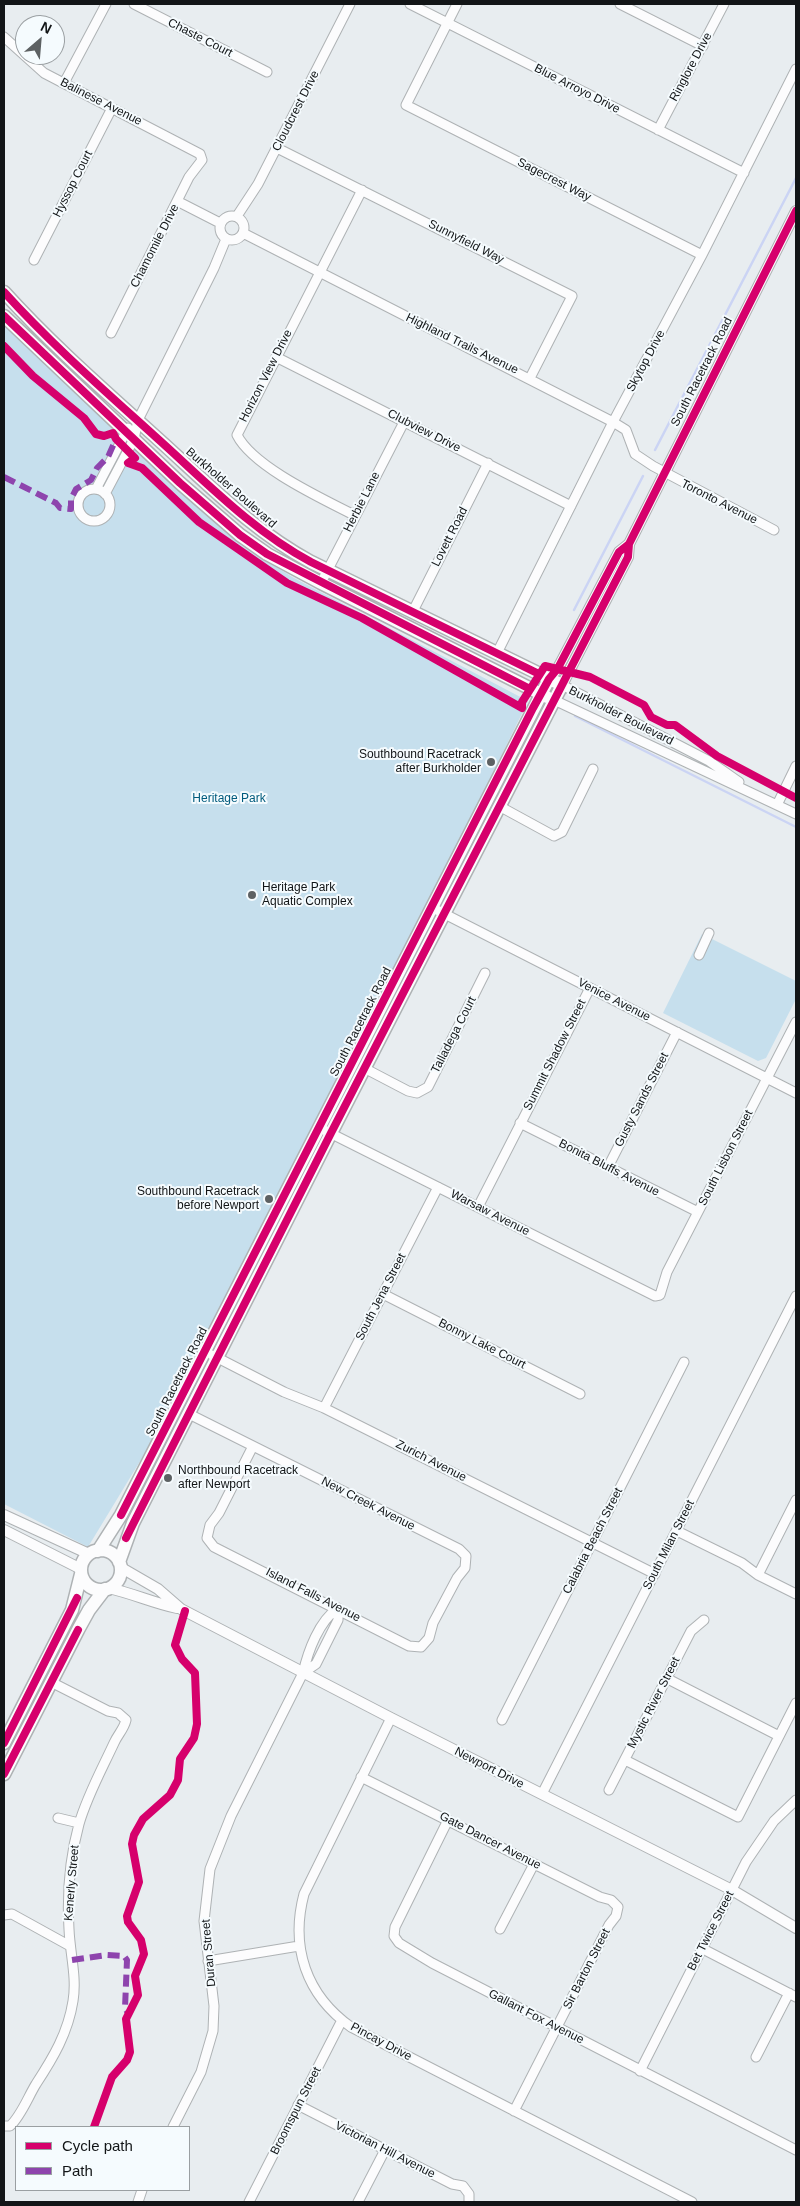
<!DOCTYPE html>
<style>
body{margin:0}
#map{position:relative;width:800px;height:2206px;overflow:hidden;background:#e8edf0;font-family:Helvetica,sans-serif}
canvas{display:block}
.frame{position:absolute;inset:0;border:5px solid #121517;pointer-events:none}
.legend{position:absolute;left:15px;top:2126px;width:175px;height:65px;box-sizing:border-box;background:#f5fbfe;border:1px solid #9a9fa2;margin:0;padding:6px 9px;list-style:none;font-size:15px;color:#121517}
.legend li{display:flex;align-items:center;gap:10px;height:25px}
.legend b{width:25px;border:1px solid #9a9fa2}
.north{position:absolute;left:15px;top:15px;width:50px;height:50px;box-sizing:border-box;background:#f5fbfe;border:1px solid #9a9fa2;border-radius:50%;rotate:27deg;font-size:14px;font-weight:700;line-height:20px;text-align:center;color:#121517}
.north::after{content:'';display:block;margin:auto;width:18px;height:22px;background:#5d6163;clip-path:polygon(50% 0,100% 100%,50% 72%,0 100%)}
</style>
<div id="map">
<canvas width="800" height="2206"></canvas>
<div class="frame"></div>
<ul class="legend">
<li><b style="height:6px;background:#d6006c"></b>Cycle path</li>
<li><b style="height:6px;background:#8e44ad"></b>Path</li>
</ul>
<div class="north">N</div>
</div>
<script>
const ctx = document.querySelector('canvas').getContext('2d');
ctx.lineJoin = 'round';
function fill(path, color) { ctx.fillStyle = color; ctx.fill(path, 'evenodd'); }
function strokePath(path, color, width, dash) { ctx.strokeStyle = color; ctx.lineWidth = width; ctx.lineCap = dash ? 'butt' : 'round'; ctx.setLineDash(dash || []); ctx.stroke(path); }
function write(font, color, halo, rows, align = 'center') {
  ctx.font = font + ' Helvetica,sans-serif'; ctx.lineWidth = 4; ctx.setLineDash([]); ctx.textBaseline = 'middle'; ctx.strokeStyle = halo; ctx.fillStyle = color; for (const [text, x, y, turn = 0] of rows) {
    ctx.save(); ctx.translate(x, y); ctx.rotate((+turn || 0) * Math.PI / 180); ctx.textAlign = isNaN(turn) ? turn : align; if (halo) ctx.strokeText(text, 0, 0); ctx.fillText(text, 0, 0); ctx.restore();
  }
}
fill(new Path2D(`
 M4 319 242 546 294 578 528 701 330 1108 196 1369 88 1547 4 1504Z
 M702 934 796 981V999L766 1058 758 1061 663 1013Z`), '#c6dfed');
strokePath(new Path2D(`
 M655 450 796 178
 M574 610 643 476
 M575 716 796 827`), '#cbd4f4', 2.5);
const minor = new Path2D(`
 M134 4 267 72
 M410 4 744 173
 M457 4 406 105 702 255
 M620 4 703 46
 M4 37 44 73 200 154 202 160 189 177 111 333
 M64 83 106 4
 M658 130 724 4
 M277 148 572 296 530 378
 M177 201 220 223
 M220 228a12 12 0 1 1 24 0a12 12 0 1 1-24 0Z
 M237 216 258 184 350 4
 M243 233 613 422 626 430 635 454 653 466 774 530
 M34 260 112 108
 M276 357 571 506
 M96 489 128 428
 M78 505a16 16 0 1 1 32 0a16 16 0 1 1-32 0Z
 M105 494 134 439 138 420 214 268 226 239
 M354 515C323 499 253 467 237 435L362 190
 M321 583 404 422
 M413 611 488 463
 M497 653 613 422 702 255 796 69
 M562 685 709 761 739 782
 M554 700 796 814
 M777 805 796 766
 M499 806 554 836 562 832 593 769
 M431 907 796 1093
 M699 955 709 933
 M364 1068 408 1091 417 1093 428 1087 485 973
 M520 1123 698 1212
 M320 1128 655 1296 660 1295 667 1272 796 1022
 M608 1167 677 1032
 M478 1207 590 988
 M383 1294 580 1394
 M212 1355 284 1392 324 1408 655 1574
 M324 1408 438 1187
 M189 1414 459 1549 466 1556 465 1568 457 1578 433 1623 429 1638 421 1647 409 1646 214 1547 207 1538 210 1525 219 1513 253 1446
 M677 1531 742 1563 758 1575 796 1594
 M758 1575 796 1500
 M303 1673 316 1664 338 1620V1608
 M666 1678 779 1736
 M391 1718 304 1894C290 1947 306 1995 351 2027L692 2202
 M502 1720 684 1362
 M625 1760 738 1817 796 1703
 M361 1777 600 1897 611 1900 618 1907 616 1916 609 1925 514 2111
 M609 1790 691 1631 704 1620
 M542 1794 796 1296
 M58 1818 79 1823
 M448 1820 395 1927 394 1936 399 1943 432 1963 796 2150
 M4 1915 12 1914 70 1946
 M500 1929 534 1864
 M703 1949 796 1997
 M208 1961 299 1946
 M756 2057 789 1993
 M640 2071 746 1862 774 1821 796 1800
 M298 2105 452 2184 463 2186 469 2194V2202
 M4 2126H10C21 2116 28 2097 36 2084 53 2058 68 2033 73 2001 77 1977 70 1954 69 1929 67 1895 70 1857 79 1824 87 1796 102 1769 114 1743 118 1734 124 1729 126 1720L118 1713 108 1711 51 1682
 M173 2127 201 2072 213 2031 214 2006 204 1921 210 1869 231 1816 303 1673C308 1651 319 1621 338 1608
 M138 2202 142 2190
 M249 2202 342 2020
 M358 2202 385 2150`);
const tertiary = new Path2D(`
 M549 679 558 668 619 552 629 544 796 211
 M562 685 628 557 629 544
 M4 1515 89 1554
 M4 1530 81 1569
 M120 1567 158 1589 181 1609 391 1718 732 1890 796 1928
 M108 1588C132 1593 153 1603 177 1608`);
const secondary = new Path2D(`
 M4 292C52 345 105 391 158 439 207 483 253 531 311 562L562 685 331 1133 133 1523 119 1562
 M4 316 180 483 240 535 267 554 321 583 547 697
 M81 1570a20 20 0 1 1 40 0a20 20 0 1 1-40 0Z
 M98 1551 121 1515 549 679
 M4 1743 72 1610 81 1574
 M4 1774 78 1630 89 1610 105 1589`);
strokePath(minor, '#aeb2b4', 11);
strokePath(tertiary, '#aeb2b4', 12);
strokePath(secondary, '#aeb2b4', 15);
strokePath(minor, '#fcfcfd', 9);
strokePath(tertiary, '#fcfcfd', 10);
strokePath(secondary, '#fcfcfd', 12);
strokePath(new Path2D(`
 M4 477 56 503 60 508 71 509V499L76 489 91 480 97 468 108 457 116 439
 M72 1960 107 1955 124 1956 127 1960 125 2008 128 2013`), '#8e44ad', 6, [12, 6]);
strokePath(new Path2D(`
 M4 292C52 345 105 391 158 439 207 483 253 531 311 562L539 674
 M4 316 180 483 240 535 267 554 530 689
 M4 346 33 376 84 418 96 434 104 436 113 433 116 439 135 458 128 463 142 468 199 522 287 583 362 618 522 708V702L545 666 590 677 644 705 651 717 667 725H675L717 756 796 798
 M121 1515 533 708 549 679 558 668 619 552 629 544 796 211
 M126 1538 331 1133 628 557 629 544
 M4 1743 77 1598
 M4 1774 78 1630
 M94 2127 112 2077 127 2060 130 2052 126 2019 138 1995 135 1976 144 1954 141 1940 128 1922 127 1916 139 1882 132 1844 134 1835 143 1819 170 1795 178 1780 180 1759 194 1738 197 1724 195 1673 182 1659 175 1645 185 1611`), '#d6006c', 8);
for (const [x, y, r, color] of [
 [491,762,5,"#5d6163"],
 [252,895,5,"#5d6163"],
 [269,1199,5,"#5d6163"],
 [168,1478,5,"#5d6163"]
]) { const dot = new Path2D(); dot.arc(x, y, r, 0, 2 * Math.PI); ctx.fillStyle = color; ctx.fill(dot); strokePath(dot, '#f5fbfe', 2); }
write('12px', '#121517', '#f5fbfe', [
 ["Chaste Court",200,38,27],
 ["Ringlore Drive",691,67,-62],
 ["Blue Arroyo Drive",577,89,27],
 ["Balinese Avenue",101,102,27],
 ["Cloudcrest Drive",296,111,-63],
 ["Sagecrest Way",554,180,27],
 ["Hyssop Court",73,184,-63],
 ["Sunnyfield Way",466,242,27],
 ["Chamomile Drive",155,246,-63],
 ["Highland Trails Avenue",462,344,26],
 ["Skytop Drive",646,361,-62],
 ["South Racetrack Road",702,372,-63],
 ["Horizon View Drive",266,376,-63],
 ["Clubview Drive",424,431,27],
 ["Burkholder Boulevard",231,488,41],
 ["Herbie Lane",362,502,-63],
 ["Toronto Avenue",719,502,27],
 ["Lovett Road",450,537,-63],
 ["Burkholder Boulevard",621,716,27],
 ["Venice Avenue",614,1000,27],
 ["South Racetrack Road",361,1022,-63],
 ["Talladega Court",454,1035,-63],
 ["Summit Shadow Street",555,1055,-63],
 ["Gusty Sands Street",642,1100,-63],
 ["South Lisbon Street",726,1158,-63],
 ["Bonita Bluffs Avenue",609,1168,27],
 ["Warsaw Avenue",490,1213,27],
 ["South Jena Street",381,1297,-63],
 ["Bonny Lake Court",482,1344,27],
 ["South Racetrack Road",177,1382,-63],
 ["Zurich Avenue",431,1461,27],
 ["New Creek Avenue",368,1504,27],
 ["Calabria Beach Street",593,1541,-63],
 ["South Milan Street",669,1545,-63],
 ["Island Falls Avenue",313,1595,27],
 ["Mystic River Street",654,1703,-63],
 ["Newport Drive",489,1768,27],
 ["Gate Dancer Avenue",490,1841,27],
 ["Kenerly Street",72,1883,-85],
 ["Bet Twice Street",711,1931,-63],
 ["Duran Street",209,1953,-95],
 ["Sir Barton Street",587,1969,-63],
 ["Gallant Fox Avenue",536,2017,27],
 ["Pincay Drive",381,2042,28],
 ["Broomspun Street",296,2111,-63],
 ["Victorian Hill Avenue",385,2150,27]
]);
write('12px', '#121517', '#f5fbfe', [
 ["Southbound Racetrack",481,755],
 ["after Burkholder",481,769],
 ["Heritage Park",262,888,"left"],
 ["Aquatic Complex",262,902,"left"],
 ["Southbound Racetrack",259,1192],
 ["before Newport",259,1206],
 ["Northbound Racetrack",178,1471,"left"],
 ["after Newport",178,1485,"left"]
], 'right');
write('12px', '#005b7d', '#f5fbfe', [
 ["Heritage Park",229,799]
]);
</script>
